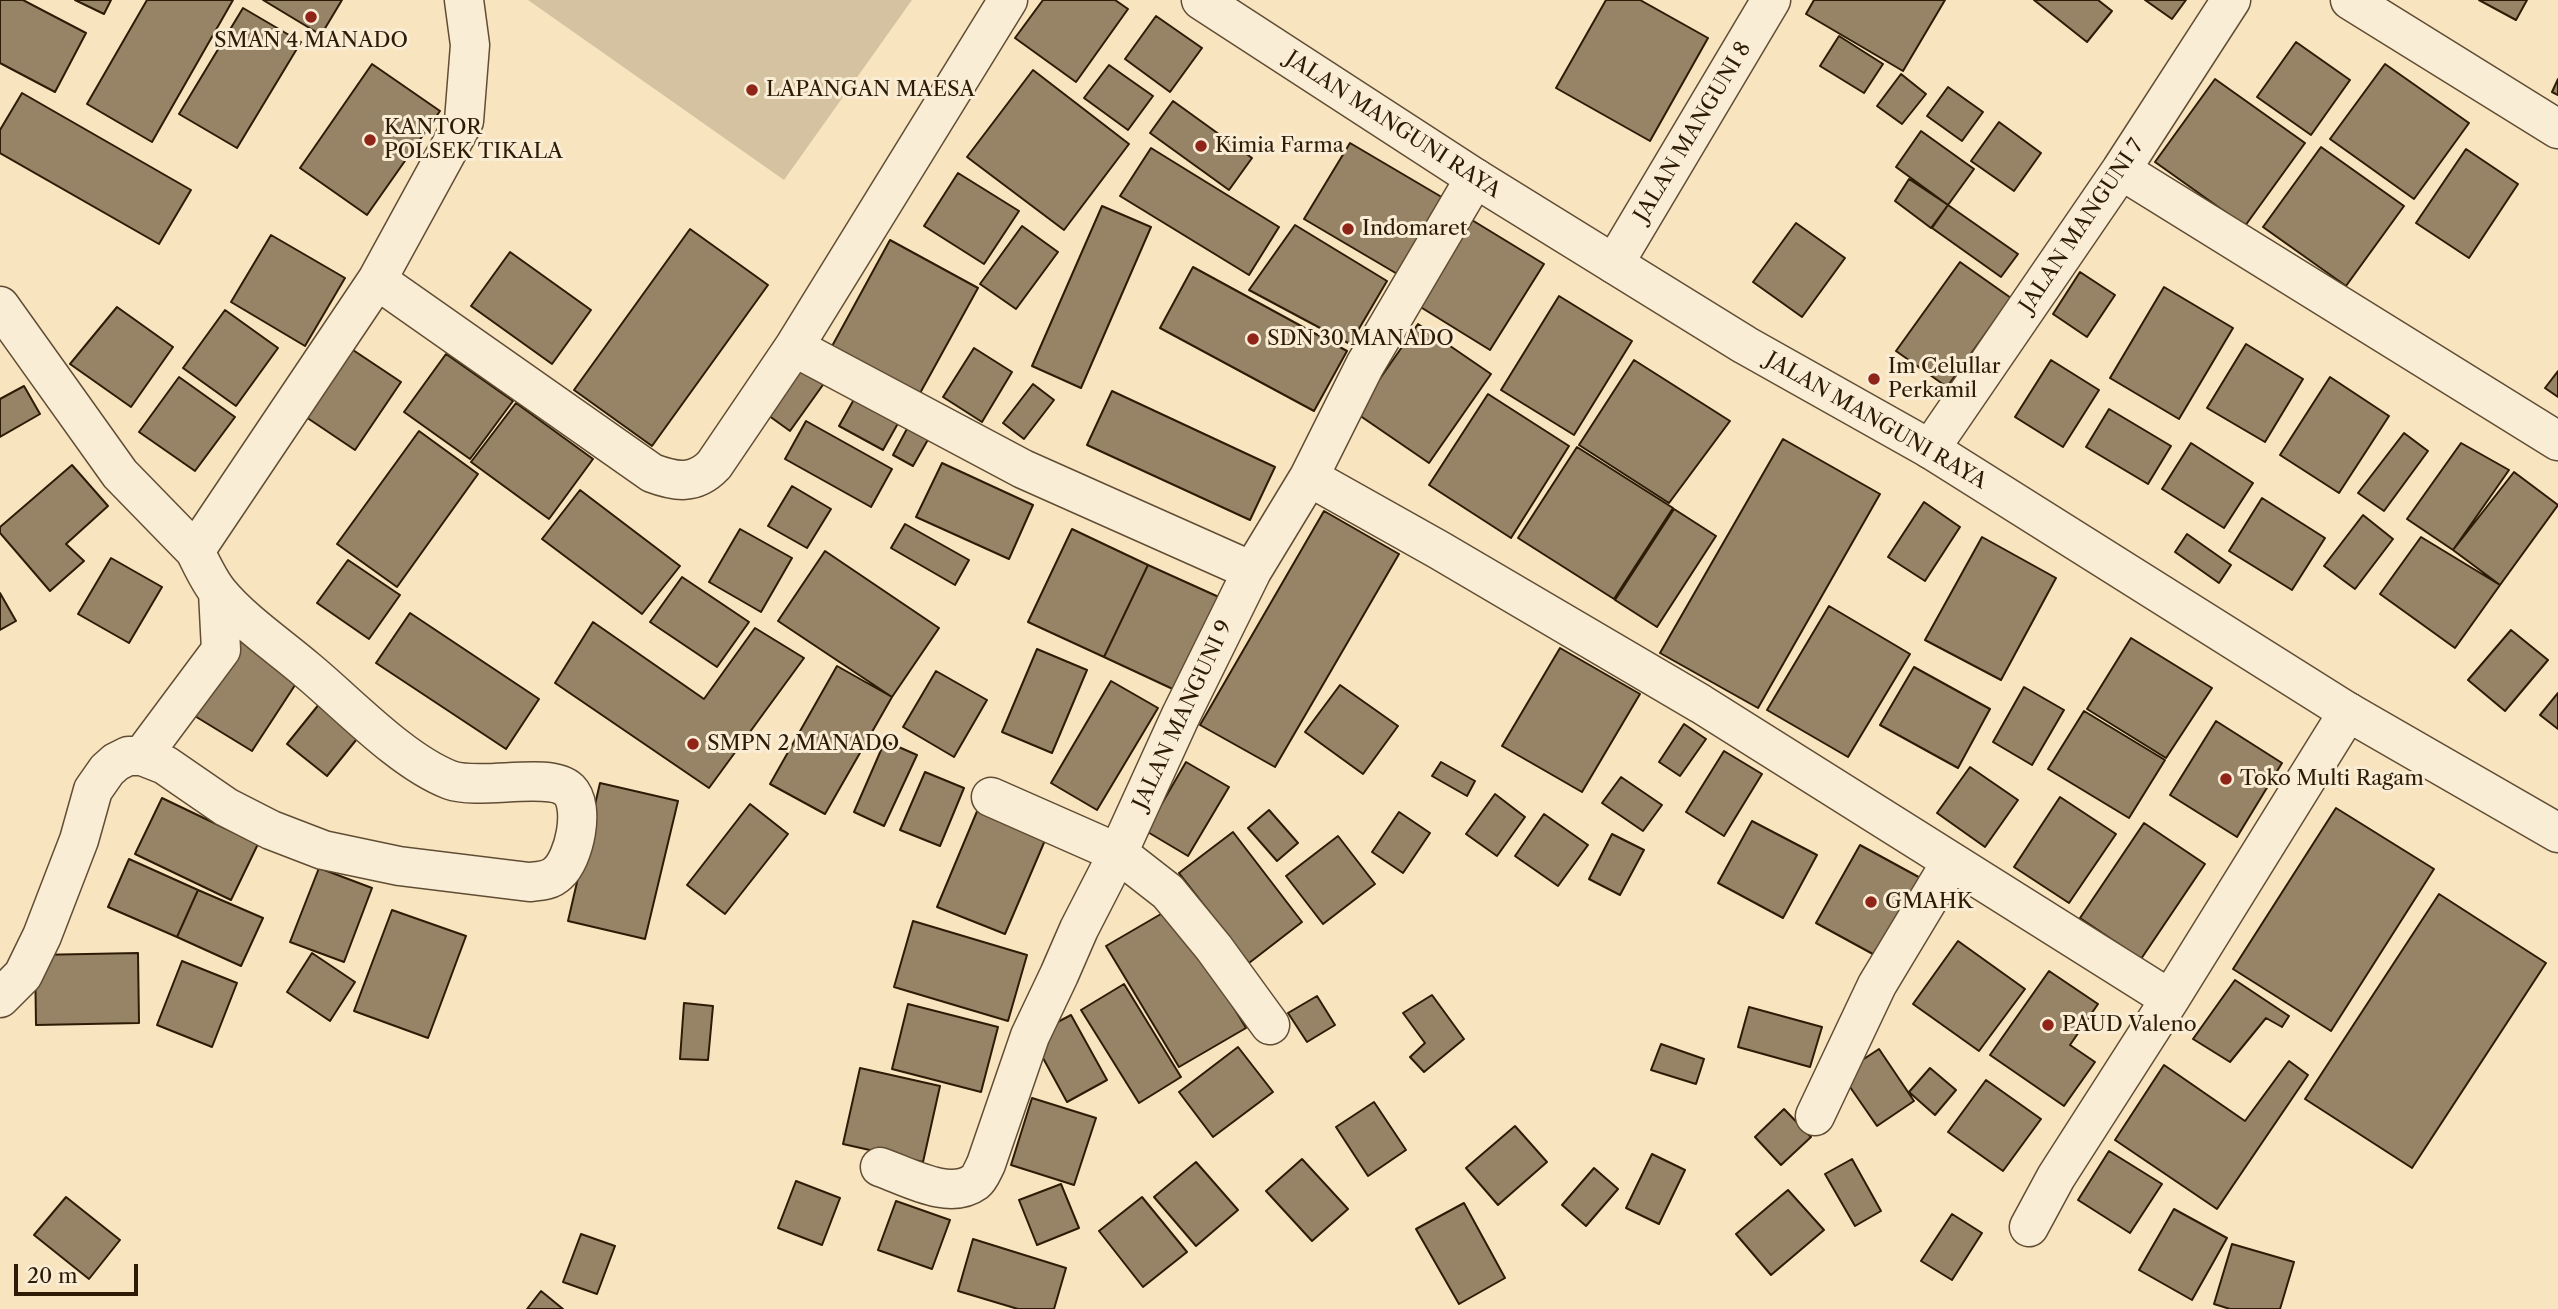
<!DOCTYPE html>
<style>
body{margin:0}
#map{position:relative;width:2558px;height:1309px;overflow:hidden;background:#f8e4bf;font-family:"Libre Caslon Text",serif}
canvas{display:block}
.scale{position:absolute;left:14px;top:1264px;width:124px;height:32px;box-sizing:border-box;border:4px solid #2d1b06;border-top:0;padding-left:9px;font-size:21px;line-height:24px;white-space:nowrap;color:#2d1b06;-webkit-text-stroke:5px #faedd5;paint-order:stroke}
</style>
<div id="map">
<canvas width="2558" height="1309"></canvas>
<div class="scale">20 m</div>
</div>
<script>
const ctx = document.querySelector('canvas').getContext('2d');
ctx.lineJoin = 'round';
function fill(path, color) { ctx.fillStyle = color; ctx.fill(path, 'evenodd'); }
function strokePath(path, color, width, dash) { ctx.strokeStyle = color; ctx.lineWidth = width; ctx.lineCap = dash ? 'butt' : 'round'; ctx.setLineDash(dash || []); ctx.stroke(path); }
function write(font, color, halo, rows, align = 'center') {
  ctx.font = font + ' "Libre Caslon Text",serif'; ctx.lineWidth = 6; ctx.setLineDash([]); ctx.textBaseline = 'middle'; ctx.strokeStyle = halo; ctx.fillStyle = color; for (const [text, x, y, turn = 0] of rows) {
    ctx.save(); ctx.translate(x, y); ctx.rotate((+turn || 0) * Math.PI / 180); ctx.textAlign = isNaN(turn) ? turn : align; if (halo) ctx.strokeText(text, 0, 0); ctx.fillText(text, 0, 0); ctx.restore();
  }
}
fill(new Path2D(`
 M528 0H912L784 180Z`), '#d5c2a0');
const building = new Path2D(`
 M0 0H23L86 33 55 92 0 63Z
 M75 0H111L104 14Z
 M147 0H233L152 142 87 104Z
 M263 0H342L321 35Z
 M1043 0H1115L1128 9 1076 82 1015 38Z
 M1606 0H1640L1708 38 1650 141 1556 88Z
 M1814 0H1945L1903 71 1806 14Z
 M2034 0H2098L2112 11 2087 42Z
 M2145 0H2186L2172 19Z
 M2479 0H2527L2516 20Z
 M243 8 301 42 237 148 179 114Z
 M1156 16 1202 48 1170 92 1125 59Z
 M1839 36 1883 64 1864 93 1820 66Z
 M2296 42 2350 80 2311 135 2257 97Z
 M372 64 440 111 367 215 300 168Z
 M2385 64 2469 123 2414 199 2330 139Z
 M1109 65 1153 96 1128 130 1084 98Z
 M1033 70 1129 144 1064 230 967 157Z
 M1901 74 1926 94 1902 124 1877 106Z
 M2215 79 2305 143 2245 226 2155 162Z
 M2558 79V95L2552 92Z
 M1948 87 1983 112 1962 141 1927 116Z
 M22 93 191 190 159 244 0 153V130Z
 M1173 101 1252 158 1229 190 1150 133Z
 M1999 122 2041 153 2014 191 1971 161Z
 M1921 131 1974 169 1948 205 1896 167Z
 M1350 143 1445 199 1399 275 1304 219Z
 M2321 147 2404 206 2346 286 2263 227Z
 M1151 148 1279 227 1249 275 1120 196Z
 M2466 149 2518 184 2469 258 2416 223Z
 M958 173 1019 211 984 264 924 226Z
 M1909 179 1948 205 1931 228 1895 201Z
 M1948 205 2018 254 2001 277 1932 228Z
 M1102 206 1151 227 1081 388 1032 366Z
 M1467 217 1544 264 1490 350 1414 303Z
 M1796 223 1845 258 1802 317 1753 282Z
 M1295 225 1387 281 1350 344 1249 290Z
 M1022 226 1058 252 1016 309 980 284Z
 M690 229 768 285 652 446 574 390Z
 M271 235 345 278 305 346 231 302Z
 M890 240 978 288 919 395 831 348Z
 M510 252 591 310 552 364 471 306Z
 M1960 262 2011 298 1947 387 1896 351Z
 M1193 267 1347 351 1314 411 1160 328Z
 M2080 272 2115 295 2087 337 2053 314Z
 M2164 287 2233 328 2179 419 2110 378Z
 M1559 296 1632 341 1574 435 1501 390Z
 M117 307 173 347 131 407 70 364Z
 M225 310 278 348 236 406 183 368Z
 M1418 324 1491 374 1429 463 1356 413Z
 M344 344 401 382 355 450 297 411Z
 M2246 344 2303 379 2265 442 2207 408Z
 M974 348 1012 372 982 422 943 397Z
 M446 354 513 401 470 459 404 412Z
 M1634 360 1730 421 1669 503 1579 445Z
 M2051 360 2099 390 2063 447 2015 417Z
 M799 364 825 382 790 431 765 413Z
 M2558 371V397L2545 388Z
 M179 377 235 417 195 471 139 432Z
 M2330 377 2389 416 2339 493 2280 455Z
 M1033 384 1054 400 1024 439 1003 423Z
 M24 386 40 414 0 437V399Z
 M1112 391 1275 467 1250 520 1087 445Z
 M857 394 901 418 883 450 839 426Z
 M1488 394 1569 446 1511 538 1429 485Z
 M516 403 593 459 549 519 471 462Z
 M2109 409 2171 446 2148 484 2086 447Z
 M806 421 892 469 871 507 785 459Z
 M909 425 930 436 913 466 893 455Z
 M419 431 478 474 397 587 337 544Z
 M2404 433 2428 451 2384 511 2358 493Z
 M1783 439 1880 494 1758 708 1660 653Z
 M2191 443 2253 483 2224 528 2162 489Z
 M2461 443 2509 470 2453 550 2407 519Z
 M1577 447 1673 508 1614 599 1518 538Z
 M942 463 1033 505 1009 559 916 517Z
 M72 465 108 506 66 544 84 561 50 591 0 533V527Z
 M2514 472 2558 505 2500 585 2453 550Z
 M792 486 831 509 807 548 768 526Z
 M580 490 680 566 642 614 542 539Z
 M2262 498 2325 538 2292 590 2229 551Z
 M1924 502 1960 527 1925 581 1888 557Z
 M1674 509 1716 536 1657 627 1615 600Z
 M1324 511 1399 554 1275 767 1200 725Z
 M2363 515 2393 539 2355 589 2324 566Z
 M905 524 969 560 955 585 891 548Z
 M740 529 792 558 761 612 709 582Z
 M1072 529 1148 565 1104 657 1028 622Z
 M2187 534 2231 565 2219 583 2175 552Z
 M1982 537 2056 578 2001 680 1925 640Z
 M2421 537 2500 585 2455 648 2380 594Z
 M825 551 939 628 892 697 778 621Z
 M111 558 162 587 129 643 78 614Z
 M348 560 400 595 369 639 317 603Z
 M1148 565 1221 598 1177 691 1104 657Z
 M682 577 749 622 717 667 650 622Z
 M0 593 16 621 0 630Z
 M1829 606 1910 654 1848 757 1767 710Z
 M410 613 539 699 506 749 376 663Z
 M593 622 704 699 755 628 804 658 709 788 555 683Z
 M2511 630 2548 660 2505 711 2468 680Z
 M232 636 299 679 252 751 185 710Z
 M2131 638 2212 688 2166 758 2087 709Z
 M1560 648 1640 694 1582 792 1502 746Z
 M1037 649 1087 670 1052 753 1002 732Z
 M837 666 892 697 825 814 770 784Z
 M1914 667 1990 709 1958 768 1880 725Z
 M936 671 987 700 954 757 903 727Z
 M1111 681 1158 708 1097 810 1051 783Z
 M1340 685 1398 726 1363 774 1305 732Z
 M2024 687 2064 710 2032 765 1993 742Z
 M2558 693V729L2540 715Z
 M324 698 365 729 327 776 287 744Z
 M2084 711 2165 760 2129 818 2048 769Z
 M2216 721 2282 763 2237 837 2170 795Z
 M1684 724 1706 739 1680 776 1659 762Z
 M885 741 917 755 884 826 854 812Z
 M1724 751 1762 774 1724 836 1686 812Z
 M1186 762 1229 787 1188 856 1146 831Z
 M1441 762 1475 781 1467 796 1432 776Z
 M1970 767 2018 800 1985 847 1937 813Z
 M925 772 964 788 940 846 900 830Z
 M1621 777 1662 805 1643 831 1602 803Z
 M600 783 678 801 645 939 568 921Z
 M1495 794 1525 817 1497 856 1466 834Z
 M2060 797 2116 834 2069 903 2014 867Z
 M162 798 258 844 231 900 135 854Z
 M750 804 788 834 725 914 687 885Z
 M2336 808 2434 869 2331 1031 2233 969Z
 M978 809 1046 838 1005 934 937 907Z
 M1269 810 1298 843 1277 861 1248 828Z
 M1399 812 1430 833 1403 873 1372 852Z
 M1544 814 1588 845 1558 886 1515 856Z
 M1752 821 1817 855 1783 918 1718 883Z
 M2144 823 2205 864 2141 959 2080 918Z
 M1233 832 1302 922 1249 963 1179 873Z
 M1612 834 1644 850 1620 895 1589 879Z
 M1338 836 1375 884 1323 924 1286 876Z
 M1860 845 1926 881 1882 959 1816 923Z
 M129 859 198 890 177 937 108 907Z
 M319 868 372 888 344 962 290 942Z
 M198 890 263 918 241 966 177 937Z
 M2439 894 2546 963 2412 1168 2305 1099Z
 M1173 907 1246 1028 1179 1067 1106 946Z
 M392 910 466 936 428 1038 354 1011Z
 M913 921 1027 955 1008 1021 894 987Z
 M1958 941 2025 989 1979 1051 1913 1004Z
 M138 953 139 1023 36 1025 35 955Z
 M312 953 355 982 330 1021 287 992Z
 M182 961 237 983 212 1047 157 1025Z
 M2049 971 2098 1004 2070 1045 2095 1062 2064 1106 1990 1055Z
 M2235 980 2289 1016 2282 1027 2266 1018 2230 1062 2193 1039Z
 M1124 984 1181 1077 1139 1103 1081 1010Z
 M1432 995 1464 1039 1424 1072 1410 1057 1425 1043 1403 1013Z
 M1317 996 1335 1025 1307 1042 1288 1013Z
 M684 1003 713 1006 708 1060 680 1059Z
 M908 1004 998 1027 981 1092 892 1069Z
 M1749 1007 1822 1027 1810 1067 1738 1047Z
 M1071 1015 1107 1080 1067 1102 1031 1036Z
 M1661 1044 1704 1059 1696 1084 1651 1070Z
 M1238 1047 1273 1092 1213 1137 1179 1092Z
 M1879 1049 1914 1101 1877 1126 1841 1074Z
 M2289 1061 2308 1075 2217 1209 2115 1140 2164 1065 2245 1121Z
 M860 1068 940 1086 923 1162 843 1144Z
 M1930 1068 1956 1090 1935 1115 1909 1092Z
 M1986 1080 2041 1119 2003 1171 1948 1132Z
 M1032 1098 1096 1118 1074 1185 1011 1165Z
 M1374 1102 1406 1150 1368 1176 1336 1127Z
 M1784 1109 1811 1137 1781 1165 1755 1137Z
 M1515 1126 1547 1162 1498 1205 1466 1168Z
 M2109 1151 2162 1184 2130 1233 2078 1200Z
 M1652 1154 1685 1170 1659 1224 1626 1208Z
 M1302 1159 1348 1209 1312 1241 1266 1191Z
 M1852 1159 1881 1211 1855 1226 1825 1174Z
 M1196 1162 1238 1210 1196 1246 1154 1197Z
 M1594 1168 1618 1189 1586 1226 1562 1205Z
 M796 1181 840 1198 822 1245 778 1228Z
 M1061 1184 1079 1228 1037 1245 1019 1200Z
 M1788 1190 1824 1230 1771 1275 1736 1234Z
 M66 1197 120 1240 89 1279 34 1235Z
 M1142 1197 1187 1252 1143 1287 1099 1231Z
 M896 1201 950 1220 932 1269 878 1250Z
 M1464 1203 1505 1278 1459 1304 1416 1229Z
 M2174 1209 2227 1238 2192 1300 2139 1270Z
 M1952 1214 1982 1233 1952 1280 1921 1261Z
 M581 1234 615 1246 597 1294 563 1282Z
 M973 1239 1066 1268 1054 1309H1018L958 1291Z
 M2232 1244 2294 1262 2280 1309H2230L2214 1304Z
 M541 1291 563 1309H527Z`);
fill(building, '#978466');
strokePath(building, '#2d1b06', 2);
const minor = new Path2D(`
 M2350 0 2558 129
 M2121 170 2558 441
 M1614 264 1771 0
 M377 280 652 473C676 482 695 485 714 465L794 347 1008 0
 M0 306 120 474 195 551 377 280 464 121 470 45 464 0
 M794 347 1023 469 1252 571
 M1930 449 2121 170 2231 0
 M1309 477 1439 550 1701 704 2170 999 2348 712
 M142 756 221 650 218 592
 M991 797 1118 853 1168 892 1214 948 1270 1025
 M0 998 23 975 42 936 79 840 93 790 107 770 116 762 128 756H142L165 765 226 807 271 830 323 850 399 866 529 882C540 881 550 881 558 873 574 859 586 807 569 790 549 771 481 791 450 780 401 761 347 703 307 670 279 646 242 621 219 593 209 581 202 565 195 551
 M1815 1116 1877 985 1951 862
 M880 1167C907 1176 949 1201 975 1182 980 1178 983 1170 986 1164L1030 1036 1059 975 1079 929 1118 853 1181 715 1252 571 1309 477 1365 365 1475 178
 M2029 1227 2056 1177 2170 999`);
const tertiary = new Path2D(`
 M1201 0 1475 178 1745 345 1930 449 2348 712 2558 833`);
strokePath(minor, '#604d34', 41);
strokePath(tertiary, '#604d34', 41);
strokePath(minor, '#faedd5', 38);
strokePath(tertiary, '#faedd5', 38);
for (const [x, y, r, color] of [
 [311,17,7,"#8f2418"],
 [752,90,7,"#8f2418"],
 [370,140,7,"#8f2418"],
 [1201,146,7,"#8f2418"],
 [1348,229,7,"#8f2418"],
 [1253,339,7,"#8f2418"],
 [1874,379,7,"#8f2418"],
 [693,744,7,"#8f2418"],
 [2226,779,7,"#8f2418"],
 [1871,902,7,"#8f2418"],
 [2048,1025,7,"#8f2418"]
]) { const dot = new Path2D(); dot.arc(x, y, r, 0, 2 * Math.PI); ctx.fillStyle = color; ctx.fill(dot); strokePath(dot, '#faedd5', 2.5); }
write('21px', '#2d1b06', '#faedd5', [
 ["SMAN 4 MANADO",311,41,"center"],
 ["LAPANGAN MAESA",766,90],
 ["KANTOR",384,128],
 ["POLSEK TIKALA",384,152],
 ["Kimia Farma",1215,146],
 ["Indomaret",1362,229],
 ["SDN 30 MANADO",1267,339],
 ["Im Celullar",1888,367],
 ["Perkamil",1888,391],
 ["SMPN 2 MANADO",707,744],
 ["Toko Multi Ragam",2240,779],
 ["GMAHK",1885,902],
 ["PAUD Valeno",2062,1025]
], 'left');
write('21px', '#2d1b06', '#faedd5', [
 ["JALAN MANGUNI RAYA",1393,125,33],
 ["JALAN MANGUNI 8",1693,132,-59],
 ["JALAN MANGUNI 7",2082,226,-56],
 ["JALAN MANGUNI RAYA",1876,421,30],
 ["JALAN MANGUNI 9",1183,715,-65]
]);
</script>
